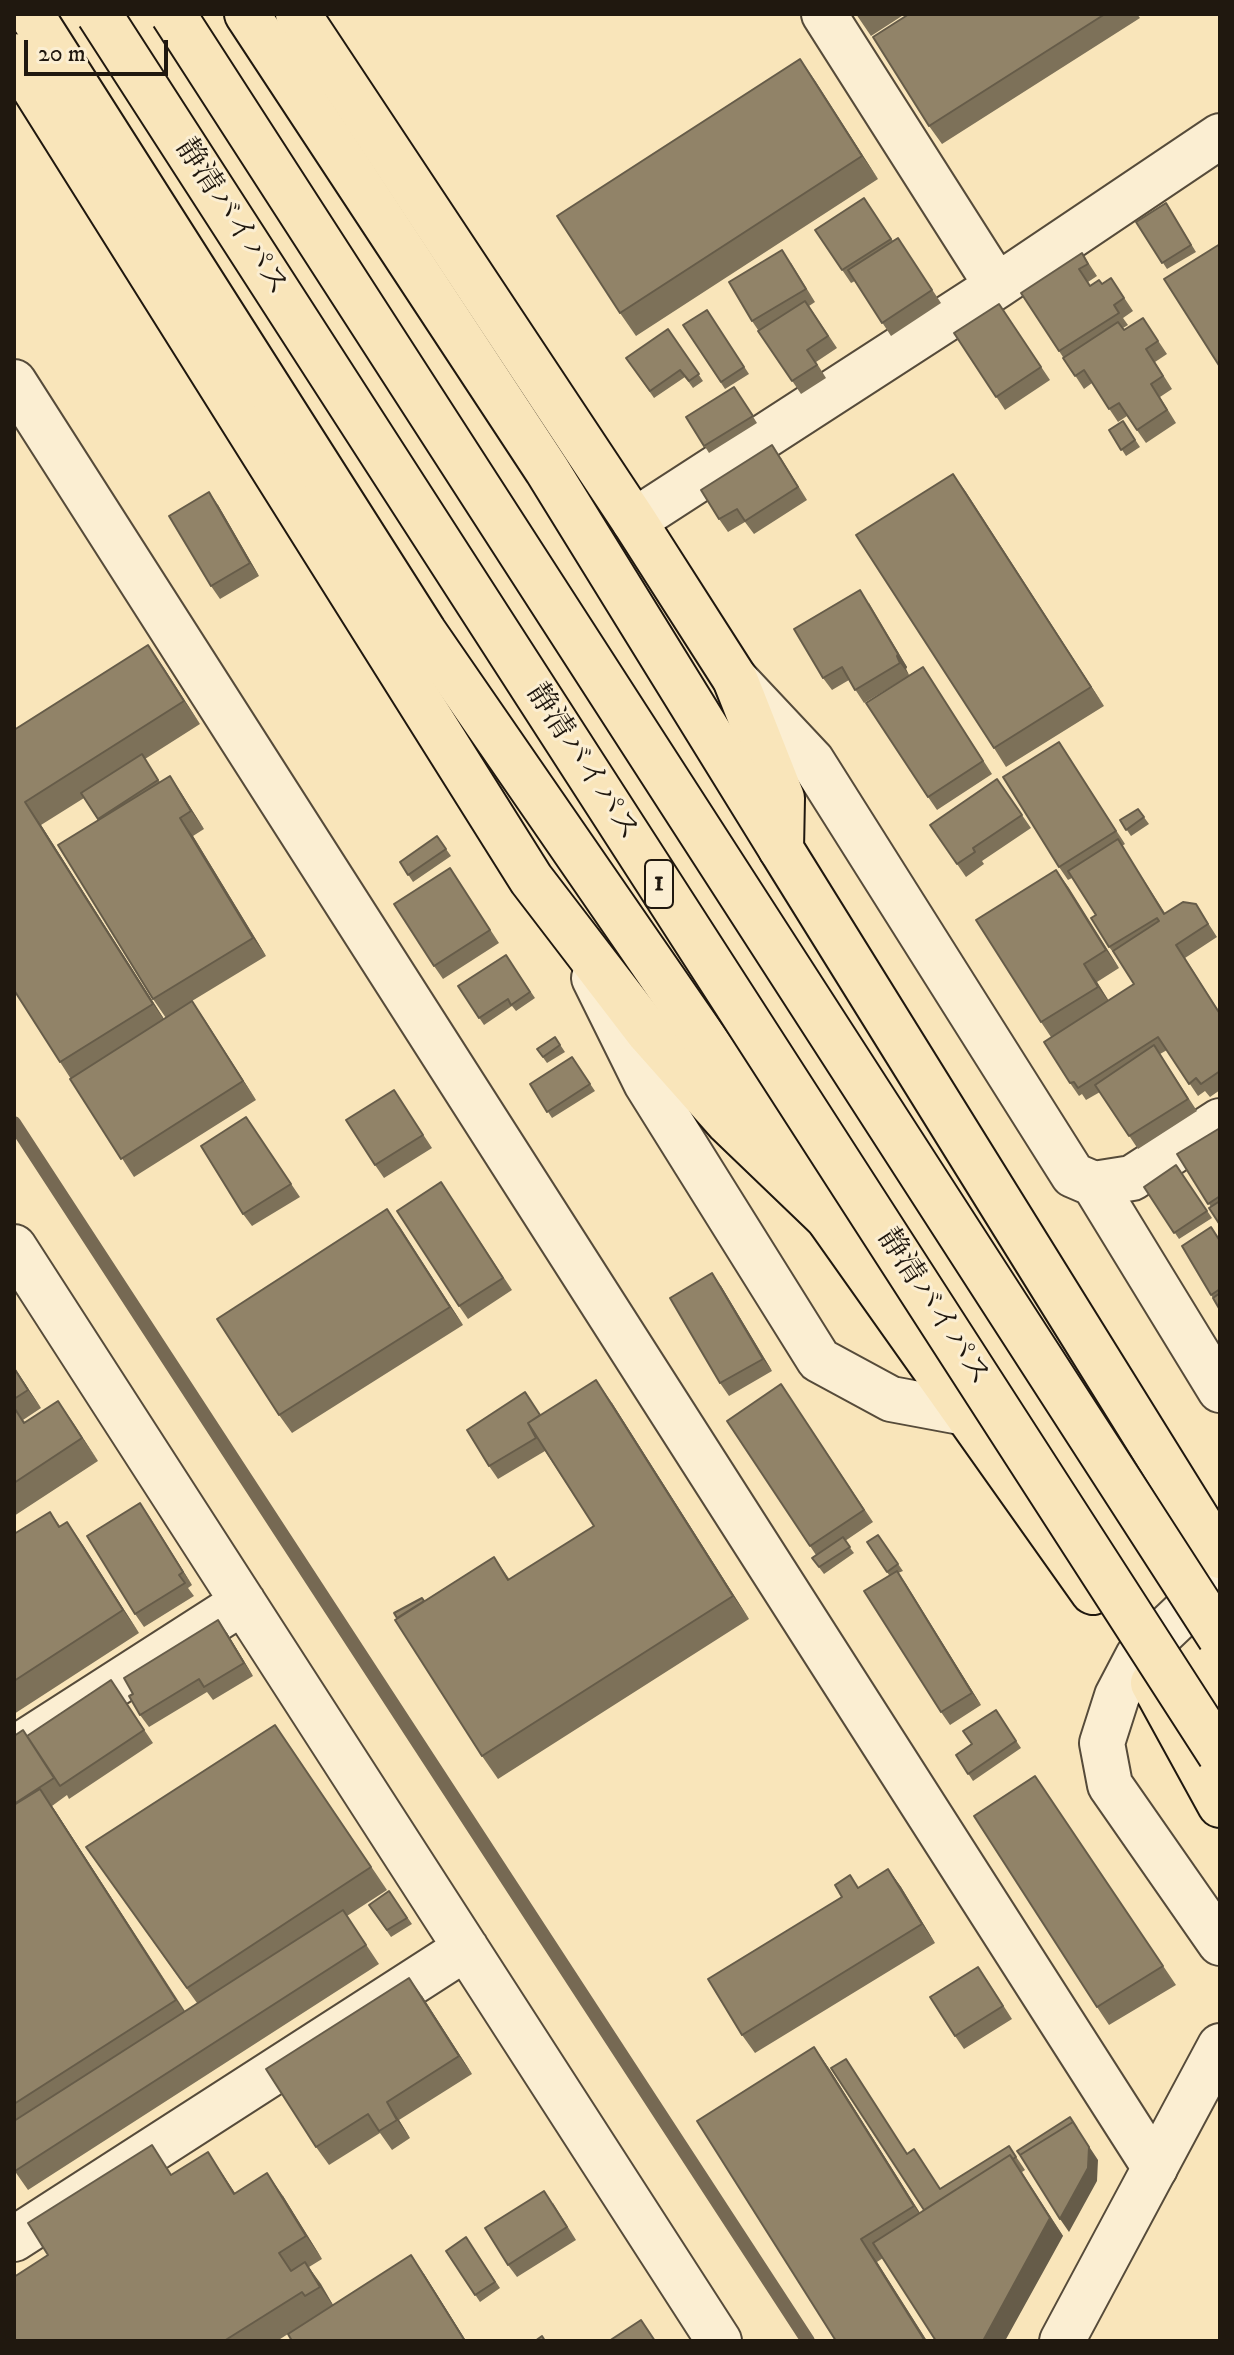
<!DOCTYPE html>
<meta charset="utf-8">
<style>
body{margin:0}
#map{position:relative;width:1234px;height:2355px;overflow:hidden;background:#f9e5ba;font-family:"IM FELL DW Pica",serif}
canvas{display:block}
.frame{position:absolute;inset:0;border:16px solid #20180f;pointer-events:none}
.scale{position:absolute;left:24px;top:40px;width:144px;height:36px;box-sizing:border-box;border:4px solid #20180f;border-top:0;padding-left:10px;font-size:24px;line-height:28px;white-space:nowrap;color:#20180f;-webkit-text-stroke:6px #fbeed2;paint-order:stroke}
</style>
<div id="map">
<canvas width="1234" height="2355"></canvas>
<div class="frame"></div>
<div class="scale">20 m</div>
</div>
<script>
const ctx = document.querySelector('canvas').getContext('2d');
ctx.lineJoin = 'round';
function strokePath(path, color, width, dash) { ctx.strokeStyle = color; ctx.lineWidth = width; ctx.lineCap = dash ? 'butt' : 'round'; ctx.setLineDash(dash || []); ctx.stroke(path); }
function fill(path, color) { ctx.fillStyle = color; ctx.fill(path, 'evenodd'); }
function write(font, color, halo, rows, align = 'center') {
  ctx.font = font + ' "IM FELL DW Pica","Noto Serif JP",serif'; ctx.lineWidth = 6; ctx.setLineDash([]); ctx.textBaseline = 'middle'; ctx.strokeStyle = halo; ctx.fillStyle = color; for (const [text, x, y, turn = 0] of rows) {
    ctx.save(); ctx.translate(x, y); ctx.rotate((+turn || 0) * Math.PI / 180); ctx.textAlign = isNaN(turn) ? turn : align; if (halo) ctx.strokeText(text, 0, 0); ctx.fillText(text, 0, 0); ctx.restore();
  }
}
strokePath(new Path2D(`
 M14 1123 808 2341`), '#766953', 14);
const minor = new Path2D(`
 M824 14 997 286
 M14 382 1155 2168
 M634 521 997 286 1220 136
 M735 679 812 761 1073 1175 1094 1184 1132 1178 1220 1121
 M594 978 646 1083 819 1360 891 1399 966 1413
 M1094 1184 1220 1390
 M14 1247 719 2341
 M14 1749 243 1602
 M14 2239 466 1948`);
const tertiary = new Path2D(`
 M1220 1578 1138 1656 1117 1696 1102 1743 1110 1785 1220 1943
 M1062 2341 1220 2046`);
const trunk = new Path2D(`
 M298 14 634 521 735 679 782 798 781 849 1220 1556
 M14 56 531 879 649 1033 728 1122 828 1218 1093 1592
 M1153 1683 1220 1805`);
const motorway = new Path2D(`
 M31 14 424 632 828 1218
 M247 14 547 470 781 849`);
strokePath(minor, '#564b3a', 48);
strokePath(tertiary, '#564b3a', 48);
strokePath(trunk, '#20180f', 48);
strokePath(motorway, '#20180f', 48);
strokePath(minor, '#fbeed2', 44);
strokePath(tertiary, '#fbeed2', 44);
strokePath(trunk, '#f9e5ba', 44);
strokePath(motorway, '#f9e5ba', 44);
const motorwayBridge = new Path2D(`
 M99 14 1220 1754
 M173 14 1220 1637`);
strokePath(motorwayBridge, '#20180f', 48, []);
strokePath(motorwayBridge, '#f9e5ba', 44);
fill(new Path2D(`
 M856 14H905L871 36Z
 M909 14H1137L1140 18 942 144 929 126Z
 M800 59 878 179 636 336 620 313Z
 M864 198 893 241 898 238 941 303 891 336 855 281 851 283 815 230Z
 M1166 203 1196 252 1167 269 1136 222Z
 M1082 253 1097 276 1088 282 1090 286 1102 284 1111 278 1133 311 1123 318 1128 325 1123 328 1124 330 1143 318 1167 354 1155 362 1172 389 1160 397 1176 423 1146 443 1127 416 1118 422 1092 383 1084 389 1059 351Z
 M791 263 815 302 809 306 837 348 816 362 826 378 801 394 752 321Z
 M999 304 1050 380 1005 410 954 333Z
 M707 310 749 374 725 389 683 325Z
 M668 329 703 381 693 388 685 377 654 398 626 358Z
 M734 387 757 423 709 453 686 417Z
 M1123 421 1140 447 1126 456 1109 430Z
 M781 458 807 500 754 534 745 522 728 532 719 519Z
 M953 474 1104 706 1006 767 994 748Z
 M218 505 259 576 220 599 211 586Z
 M869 603 907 667 906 669 909 675 923 667 992 774 937 810 928 797 909 676 864 703 849 680 832 690 823 678Z
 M148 645 200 724 145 759 160 782 170 776 204 829 193 836 266 956 192 1001 256 1100 134 1177 60 1062 14 730ZM84 798 98 820 153 999 166 1018 164 1019 41 825Z
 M1059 742 1125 844 1122 846 1165 913 1196 904 1217 937 1185 958 1220 1013V1090L1210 1097 1205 1091 1198 1096 1167 1050 1160 1054 1197 1111 1138 1149 1100 1092 1086 1100 1082 1094 1079 1096 1070 1083 1051 1037 1041 1022 1056 870 1119 968 1097 982 1109 1001 1134 984 1119 960 1109 947 1096 915 1072 878 1068 880 1059 867Z
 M997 779 1031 828 982 861 984 864 966 877 930 825Z
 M1138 809 1149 824 1131 836 1120 820Z
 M437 836 451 856 413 882 400 862Z
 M450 868 499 943 443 979 434 966Z
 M506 955 535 998 516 1011 512 1006 484 1025 458 986Z
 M555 1037 565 1052 547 1063 537 1049Z
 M572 1057 595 1091 552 1118 530 1084Z
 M394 1090 432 1148 384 1178 375 1165Z
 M246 1117 300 1197 252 1226 243 1214Z
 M1220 1128V1225L1211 1207 1177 1154Z
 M1176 1165 1212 1218 1179 1239 1144 1187Z
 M441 1182 512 1290 468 1319 459 1306Z
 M387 1209 463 1325 292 1433 279 1415Z
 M1220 1240V1310L1182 1246Z
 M721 1286 772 1371 729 1396 720 1383Z
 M14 1367 41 1408 23 1420 25 1422 58 1401 98 1461 14 1516Z
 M781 1384 873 1522 845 1541 854 1553 824 1574 812 1558 816 1555 727 1421Z
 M612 1403 749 1619 498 1779 482 1756 424 1601 494 1557 510 1580 594 1526 545 1451 498 1479 489 1466 541 1415Z
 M140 1503 192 1585 188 1588 194 1596 144 1627 135 1614Z
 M50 1512 60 1526 67 1522 139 1633 14 1714V1534Z
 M878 1535 903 1571 898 1573 981 1705 950 1725 941 1712 889 1575 867 1542Z
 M227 1633 253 1676 213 1700 207 1692 149 1727 140 1715Z
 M111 1680 153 1743 69 1799 67 1795 52 1806 185 2011 197 2003 86 1847 291 1748 387 1890 347 1916 379 1964 28 2190 14 2170V1736H27Z
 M996 1710 1021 1748 973 1781 956 1755 972 1744Z
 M1035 1776 1176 1985 1109 2025 1097 2007Z
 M888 1869 901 1887 935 1943 755 2053 742 2035Z
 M389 1891 412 1924 391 1937 369 1905Z
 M987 1980 1012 2019 964 2049 955 2036Z
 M422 1996 472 2074 399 2120 410 2138 392 2150 380 2133 329 2165 316 2147Z
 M814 2047 830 2070 920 2213 924 2210 908 2153 940 2189 1009 2146 1025 2170 1022 2172 1063 2236 883 2258 877 2262 927 2341H836Z
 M172 2174 223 2175 235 2193 283 2196 322 2259 309 2267 333 2305 424 2274 466 2341H292L288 2334 277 2341H14L48 2255Z
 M553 2203 576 2240 517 2277 508 2265Z
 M466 2237 500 2288 480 2302 446 2251Z`), '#7d7159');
fill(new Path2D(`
 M800 59 816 82 878 179 862 156Z
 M953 474 966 492 1104 706 1091 687Z
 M209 492 218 505 259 576 250 563Z
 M860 590 907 667 906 669 909 675 900 663Z
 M148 645 164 668 200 724 184 701Z
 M170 776 182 794 204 829 191 811Z
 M25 802 41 825 169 1027 153 1004Z
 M180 818 193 836 266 956 253 938Z
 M1056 870 1069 888 1119 968 1106 950Z
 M1084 964 1097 982 1111 1005 1098 987Z
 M192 1001 205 1020 256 1100 243 1081Z
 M387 1209 400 1227 463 1325 450 1307Z
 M712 1273 721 1286 772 1371 763 1359Z
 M14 1367 41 1408 28 1390Z
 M596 1380 612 1403 749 1619 733 1596Z
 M58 1401 74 1424 98 1461 82 1438Z
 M140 1503 149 1516 192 1585 183 1572Z
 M67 1522 83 1545 139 1633 123 1610Z
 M897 1571 906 1584 981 1705 972 1693Z
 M218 1620 227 1633 253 1676 244 1663Z
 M40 1789 56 1812 192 2023 176 2000Z
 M888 1869 901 1887 935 1943 922 1924Z
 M409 1978 422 1996 472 2074 459 2056Z
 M814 2047 830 2070 930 2229 914 2206Z
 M387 2102 399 2120 410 2138 397 2120Z
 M1073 2122 1098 2160 1097 2181 1069 2232 1060 2219Z
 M208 2152 223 2175 250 2216 234 2194Z
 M1010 2155 1063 2236 1005 2341H983Z
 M267 2173 283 2196 322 2259 306 2236Z
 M861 2239 877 2262 927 2341H925Z
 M411 2255 424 2274 466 2341H465Z
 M305 2262 321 2284 336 2310 320 2287Z`), '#665c49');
const building = new Path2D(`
 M909 14H1105L929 126 873 37Z
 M800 59 862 156 620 313 557 216Z
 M864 198 891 239 842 270 815 230Z
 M1166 203 1191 245 1162 263 1136 222Z
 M898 238 932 290 882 323 848 270Z
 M1220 244V367L1164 279Z
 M782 250 806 289 752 321 729 282Z
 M1082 253 1088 264 1079 269 1090 286 1099 280 1102 284 1111 278 1124 298 1114 305 1119 313 1059 351 1021 293Z
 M805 301 828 336 807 350 817 365 792 381 758 331Z
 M999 304 1041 367 996 397 954 333Z
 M707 310 744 367 721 382 683 325Z
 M1143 318 1158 341 1146 349 1163 376 1151 384 1167 410 1137 430 1119 403 1109 409 1084 370 1075 376 1063 358 1118 322 1124 330Z
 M668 329 699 374 689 381 680 370 650 391 626 358Z
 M734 387 753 416 704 446 686 417Z
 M1123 421 1135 440 1121 450 1109 430Z
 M772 445 798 487 745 521 737 509 719 519 701 490Z
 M953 474 1091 687 994 748 856 535Z
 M209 492 250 563 211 586 169 516Z
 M860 590 898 654 897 656 900 663 855 690 842 667 823 678 794 629Z
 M148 645 184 701 25 802 153 1004 60 1062 14 990V730Z
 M923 667 983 761 928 797 866 703Z
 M1059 742 1116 831 1059 867 1003 777Z
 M142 754 158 780 98 819 81 793Z
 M170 776 191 811 180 818 253 938 153 999 58 845Z
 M997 779 1022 815 973 848 975 852 957 864 930 825Z
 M1138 809 1144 817 1126 830 1120 820Z
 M437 836 446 849 408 875 400 862Z
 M1118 839 1164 914 1183 902 1196 904 1208 924 1176 945 1220 1014V1071L1201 1084 1196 1078 1189 1084 1158 1037 1078 1088 1074 1082 1070 1083 1044 1042 1134 984 1113 951 1159 921 1157 918 1109 947 1091 918 1096 915 1068 871Z
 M450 868 490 930 434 966 394 904Z
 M1056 870 1106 950 1084 964 1098 987 1041 1022 976 920Z
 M506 955 530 992 511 1005 508 999 479 1018 458 986Z
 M192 1001 243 1081 121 1159 70 1079Z
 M555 1037 560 1045 543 1057 537 1049Z
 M1154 1045 1188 1099 1129 1136 1095 1085Z
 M572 1057 590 1084 547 1112 530 1084Z
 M394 1090 423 1135 375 1165 346 1120Z
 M246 1117 291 1184 243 1214 201 1146Z
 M1220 1128V1196L1208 1204 1177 1154Z
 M1176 1165 1207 1211 1174 1233 1144 1187Z
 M441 1182 503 1278 459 1306 397 1211Z
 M1220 1201V1225L1209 1208Z
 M387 1209 450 1307 279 1415 217 1319Z
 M1211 1227 1220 1241V1289L1211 1295 1182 1246Z
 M712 1273 763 1359 720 1383 670 1298Z
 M1220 1293V1310L1213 1298Z
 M14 1368 28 1390 14 1399Z
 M596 1380 733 1596 482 1756 395 1620 494 1557 508 1580 594 1526 528 1423Z
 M781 1384 864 1510 810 1546 727 1421Z
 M525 1392 540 1415 528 1423 536 1438 489 1466 467 1430Z
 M58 1401 82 1438 14 1483V1410L15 1409 24 1423Z
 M140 1503 183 1572 179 1575 185 1583 135 1614 87 1536Z
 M50 1512 59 1527 67 1522 123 1610 14 1681V1534Z
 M878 1535 898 1564 887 1572 867 1542Z
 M843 1537 850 1547 819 1567 812 1558Z
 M897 1571 972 1693 941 1712 864 1591Z
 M422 1598 424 1601 397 1618 394 1613Z
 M218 1620 244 1663 204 1687 199 1679 140 1715 129 1696 133 1694 124 1678Z
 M111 1680 144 1730 60 1786 27 1736Z
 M996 1710 1016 1741 968 1774 956 1755 972 1744 963 1731Z
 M275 1725 371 1867 187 1988 86 1847Z
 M23 1730 54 1778 14 1804V1736Z
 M1035 1776 1163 1966 1097 2007 974 1816Z
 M40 1789 176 2000 14 2104V1805Z
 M888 1869 922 1924 742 2035 708 1979 842 1897 835 1885 850 1875 858 1888Z
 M389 1891 407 1918 387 1930 369 1905Z
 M343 1910 366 1945 15 2171 14 2121Z
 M978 1967 1003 2006 955 2036 930 1997Z
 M409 1978 459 2056 387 2102 397 2120 379 2131 368 2114 316 2147 266 2069Z
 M814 2047 914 2206 861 2239 925 2341H836L697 2121Z
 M846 2059 907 2154 914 2149 940 2189 1009 2146 1016 2157 1013 2159 1010 2155 924 2210 831 2068Z
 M1070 2117 1077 2128 1073 2122 1020 2155 1017 2151Z
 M1073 2122 1089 2147 1088 2168 1060 2219 1020 2155Z
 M152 2145 171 2175 208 2152 234 2194 267 2173 306 2236 279 2253 291 2271 305 2262 320 2287 305 2296 302 2292 224 2341H14V2277L48 2255 28 2223Z
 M1010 2155 1050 2218 983 2341H936L873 2243Z
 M544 2191 567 2227 508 2265 485 2228Z
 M466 2237 495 2282 475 2295 446 2251Z
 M411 2255 465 2341H292L288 2334Z
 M641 2320 655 2341H609Z
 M542 2336 545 2341H535Z`);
fill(building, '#918368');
strokePath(building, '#665c49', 2);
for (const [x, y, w] of [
 [659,884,28]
]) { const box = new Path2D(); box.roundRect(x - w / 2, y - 24, w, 48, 6); ctx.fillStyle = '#fbeed2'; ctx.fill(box); strokePath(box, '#20180f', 2); }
write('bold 28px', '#20180f', null, [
 ["1",659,884]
]);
write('30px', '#20180f', '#fbeed2', [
 ["静清バイパス",230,218,57],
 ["静清バイパス",581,763,57],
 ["静清バイパス",932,1308,57]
]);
</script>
